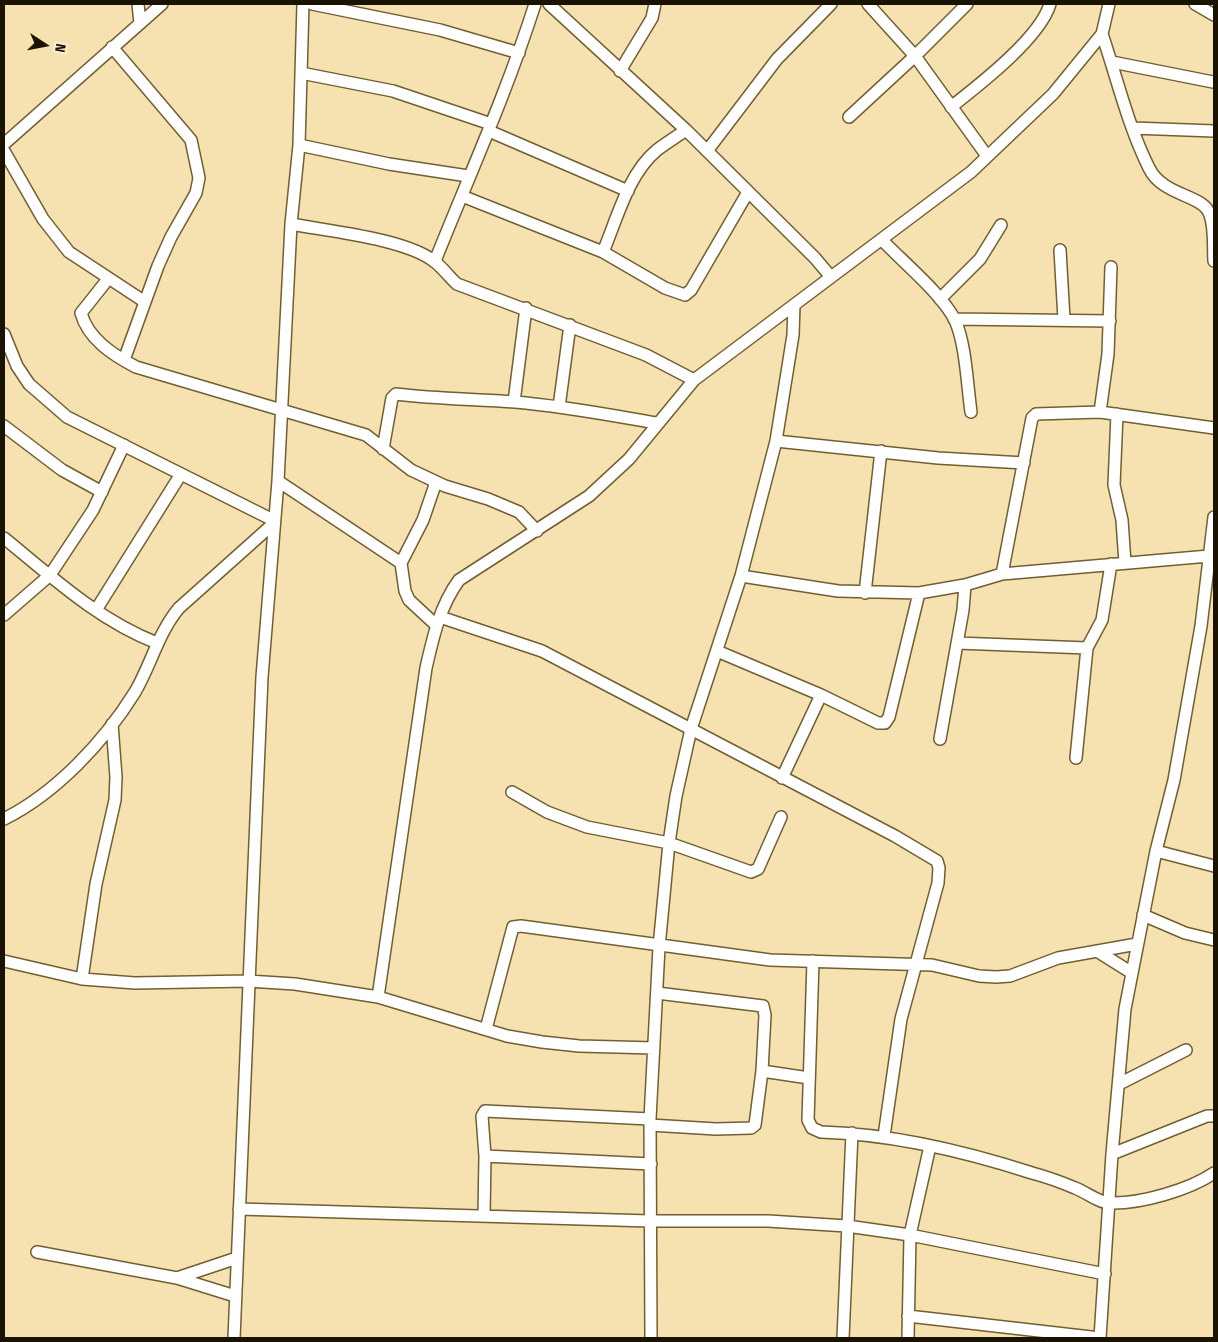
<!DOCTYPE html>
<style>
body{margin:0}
#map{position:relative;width:1218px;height:1342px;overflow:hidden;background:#f6e1b0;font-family:"Fira Sans Condensed",sans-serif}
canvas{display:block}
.frame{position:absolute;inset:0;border:5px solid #1a1302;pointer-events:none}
.north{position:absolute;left:20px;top:20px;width:50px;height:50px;-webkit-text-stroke:4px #fcf0d2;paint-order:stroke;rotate:101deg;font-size:14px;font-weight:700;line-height:20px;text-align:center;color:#1a1302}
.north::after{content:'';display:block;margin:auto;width:18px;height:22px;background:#1a1302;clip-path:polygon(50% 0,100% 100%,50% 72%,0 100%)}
</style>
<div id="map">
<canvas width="1218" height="1342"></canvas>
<div class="frame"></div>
<div class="north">N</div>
</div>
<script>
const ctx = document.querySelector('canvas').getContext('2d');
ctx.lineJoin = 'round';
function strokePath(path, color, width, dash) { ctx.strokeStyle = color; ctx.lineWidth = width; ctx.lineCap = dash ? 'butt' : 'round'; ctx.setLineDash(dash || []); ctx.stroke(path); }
const minor = new Path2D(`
 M138 4 140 23
 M312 4 440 30 519 53
 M549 4 686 130 815 258 831 277
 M868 4 915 56 987 156
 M1195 4 1214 15
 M1102 34C1117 78 1128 126 1149 168 1163 197 1204 194 1210 215 1215 229 1213 247 1214 261
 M112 47 191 140 199 178 196 193 171 237 158 266 124 360
 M1112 62 1213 82
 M620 71 652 18 655 4
 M301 73 393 91 491 124
 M951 107C979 85 1040 38 1050 4
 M849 117 915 56 967 4
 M1133 128 1214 131
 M489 131 628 191
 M4 144 162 4
 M299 145 389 164 468 176
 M4 151 43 219 69 252 145 302
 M707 151 777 59 831 4
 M462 196 603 252 665 288 685 295 691 290 748 192
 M291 224C328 231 407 239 435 262 443 268 449 277 457 284L646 355 694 380
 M882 240C903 262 942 294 955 320 966 345 967 384 971 412
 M1060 250 1064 319
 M603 252C617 219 628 174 657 150 666 143 676 137 686 130
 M435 261C469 176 507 92 535 4
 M108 279 81 313C88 339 113 355 136 367L366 435 411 470 445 486 488 499 519 512 537 531
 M940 299 980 259 1001 225
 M954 319 1110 321
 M4 334 17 366 29 384 67 417 273 520
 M514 402 526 308
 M559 407 570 325
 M1100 412 1108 354 1111 267
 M1117 414 1114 485 1122 520 1125 563
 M4 426 62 470 102 492
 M776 441 938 458 1024 463
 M383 449 392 398 396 394C436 399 476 399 515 402 563 406 610 415 656 423
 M278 481 401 563
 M4 538C52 577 98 620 157 643
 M1002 574 1032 418 1036 414 1100 412 1214 428
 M741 576 838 591 919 593 965 585 1002 574 1209 556
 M865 593 881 451
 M96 610 181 474
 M4 615 50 575 93 510 124 445
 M440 617 542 651 895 836 937 861 939 868 938 883 901 1019 884 1136
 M436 625 409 600 405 591 401 563 423 520 436 482
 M957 643 1087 648 1102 620 1111 564
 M717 651 821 695 878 723H885L889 717 919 593
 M940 739 963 610 965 585
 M1076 758 1087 648
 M782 778 821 695
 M512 792 547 812 587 827 669 843 751 872 758 869 781 817
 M4 819C56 793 104 742 135 692 151 665 158 633 179 608L273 524
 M1156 851 1214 866
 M1143 915 1185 933 1214 940
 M1097 951 1132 973
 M4 961 82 979 135 983 248 981 295 984 378 997 507 1036 542 1042 579 1046 654 1048
 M813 961 808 1120 812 1128 821 1132C893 1134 964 1151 1032 1173 1047 1177 1061 1182 1075 1188 1086 1192 1099 1203 1110 1203 1140 1204 1189 1190 1214 1173
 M82 979 96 884 115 800 116 777 112 724
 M378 997 426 668C433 637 440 606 459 580L589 496 629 459 694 380 971 172 1053 94 1102 34 1109 4
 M486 1029 513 927 521 926 770 960 932 965 979 976 996 977 1010 976 1058 958 1137 944
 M762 1071 809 1078
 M1119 1084 1186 1050
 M650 1125 716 1129 751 1128 755 1125 762 1071 765 1015 763 1006 657 993
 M1112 1154 1207 1116H1214
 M485 1156 651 1164
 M239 1209 650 1221H768L847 1226 910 1235 1105 1274
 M484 1215 485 1156 482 1116 485 1111 650 1119
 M37 1252 177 1278 235 1296
 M177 1278 237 1258
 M908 1316 1100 1338
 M234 1338 262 677 278 481 291 224 299 145 303 4
 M651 1338 650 1119 659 947 669 843 676 796 691 729 741 576 776 441 793 335 794 305
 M843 1338 852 1133
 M908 1338 910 1235 930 1146
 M1100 1338 1112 1154 1125 1009 1156 851 1174 780 1201 626 1214 517`);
strokePath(minor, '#715f31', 14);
strokePath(minor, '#fff', 11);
</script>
